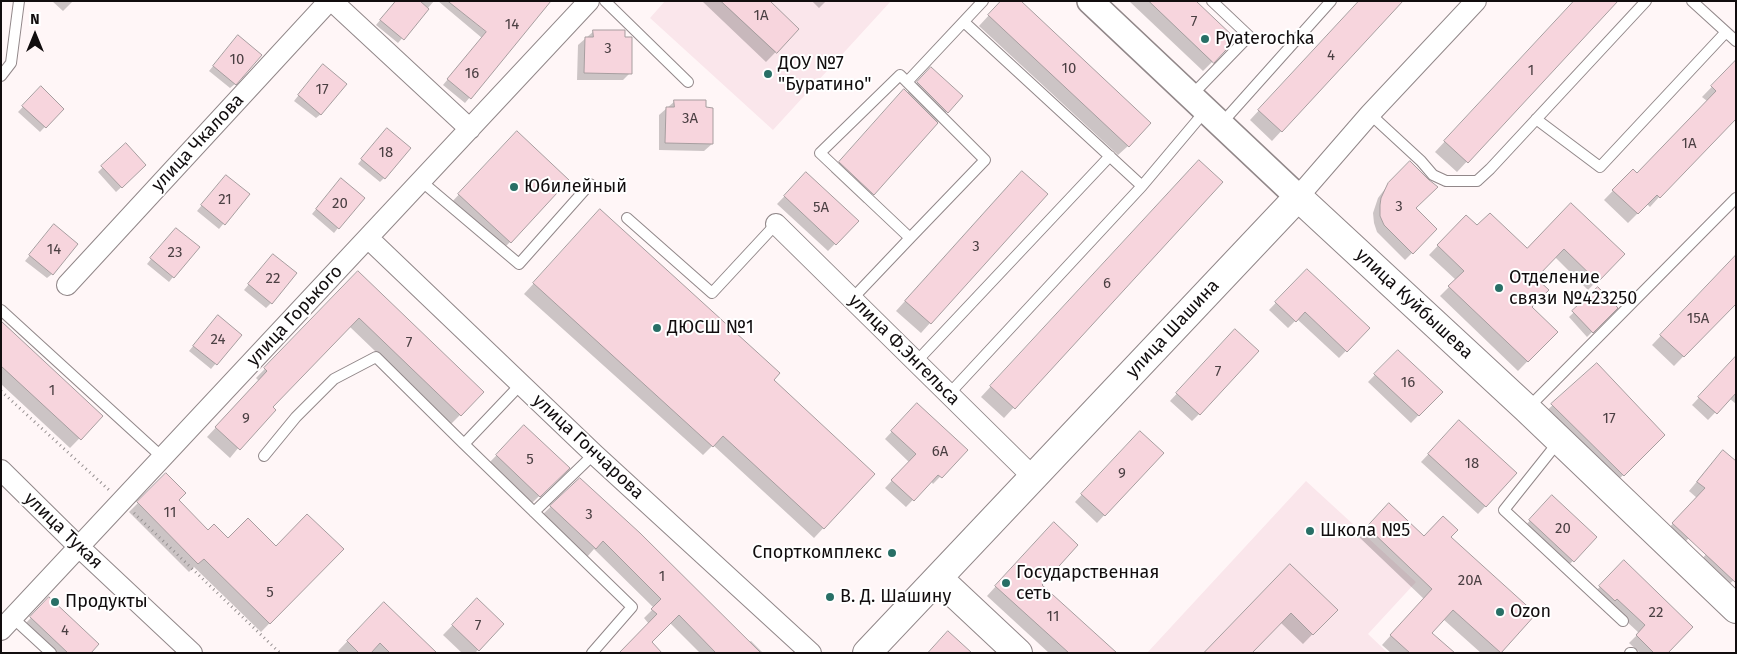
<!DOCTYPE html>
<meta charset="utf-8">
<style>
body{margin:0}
#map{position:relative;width:1737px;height:654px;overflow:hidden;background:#fff6f7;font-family:"Fira Sans",sans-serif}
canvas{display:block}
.frame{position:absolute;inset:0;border:2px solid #110d0e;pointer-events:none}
.north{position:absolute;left:10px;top:10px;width:50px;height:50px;-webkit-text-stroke:4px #fff;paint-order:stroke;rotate:0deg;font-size:14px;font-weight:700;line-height:20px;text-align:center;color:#110d0e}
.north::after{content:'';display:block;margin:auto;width:18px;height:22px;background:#110d0e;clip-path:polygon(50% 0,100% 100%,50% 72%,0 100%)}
</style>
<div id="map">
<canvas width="1737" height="654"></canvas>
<div class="frame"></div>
<div class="north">N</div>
</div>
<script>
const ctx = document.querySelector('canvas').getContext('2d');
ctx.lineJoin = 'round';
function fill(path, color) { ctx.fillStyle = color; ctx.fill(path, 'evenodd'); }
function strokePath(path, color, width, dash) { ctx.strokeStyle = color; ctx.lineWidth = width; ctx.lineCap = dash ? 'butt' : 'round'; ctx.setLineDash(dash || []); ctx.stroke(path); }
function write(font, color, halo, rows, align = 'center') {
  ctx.font = font + ' "Fira Sans",sans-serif'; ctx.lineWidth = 4; ctx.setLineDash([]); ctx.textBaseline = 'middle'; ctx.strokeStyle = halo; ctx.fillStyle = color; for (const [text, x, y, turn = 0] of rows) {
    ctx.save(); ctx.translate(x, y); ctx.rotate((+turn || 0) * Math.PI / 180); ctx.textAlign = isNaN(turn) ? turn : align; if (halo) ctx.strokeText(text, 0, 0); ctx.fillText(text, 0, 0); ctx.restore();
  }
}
fill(new Path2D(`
 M665 1H891L773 130 650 18Z
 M1306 481 1416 582 1368 634 1388 653H1147Z`), '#fae6eb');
fill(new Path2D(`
 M52 1H73L63 11Z
 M396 1H434L398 43 376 25Z
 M438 1H550L465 103 443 85 482 38Z
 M702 1H771L770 3 798 29 766 62Z
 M812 1H826L819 8Z
 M1002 1 1128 146 1118 155 979 26Z
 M1129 1H1194L1235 39 1203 71Z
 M1360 1H1402L1272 141 1250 120Z
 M1575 1H1617L1457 172 1435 152Z
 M594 31 630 73 623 80H577L578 45Z
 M234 41 235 84 230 88 209 71Z
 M1732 66 1659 197 1650 207 1647 204 1628 223 1604 200 1633 170 1637 174 1707 101 1702 97Z
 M318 71 321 114 316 118 294 101Z
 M921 78 961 96 864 203 831 172 895 100 907 93Z
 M41 88 62 109 40 132 18 112Z
 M675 101 712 144 704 151 659 150V115Z
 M382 134 384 178 380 182 358 164Z
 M507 143 510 242 501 251 450 204Z
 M126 145 145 165 116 192 98 172Z
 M1189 171 1222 182 1004 418 981 397Z
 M806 174 857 221 828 251 777 204Z
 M222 181 248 194 219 229 197 211Z
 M1391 181 1415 208 1436 229 1405 260 1377 232 1374 223 1373 213 1378 198Z
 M1012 182 930 323 921 333 896 311Z
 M336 185 338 228 334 233 312 214Z
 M1571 204 1623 254 1588 290 1555 257 1535 278 1530 307 1556 332 1518 371 1440 296 1456 280 1429 255 1466 216 1477 227 1527 250Z
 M591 221 874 474 814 538 713 445 703 455 524 294Z
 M50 231 52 274 47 278 25 261Z
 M171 234 173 277 169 282 147 264Z
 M1736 257V302L1674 366 1652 345Z
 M269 260 271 303 266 308 244 290Z
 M1307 270 1368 328 1339 358 1297 319 1288 328 1269 310Z
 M349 282 483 392 451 424 349 326 271 408 230 458 207 437 259 381 256 378Z
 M1598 289 1616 308 1587 337 1569 317Z
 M214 321 240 335 211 369 189 351Z
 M1 323 101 416 70 448 1 384Z
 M1228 338 1199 414 1192 421 1170 401Z
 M1398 351 1441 392 1411 423 1368 382Z
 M1596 365 1664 435 1614 484 1542 415Z
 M1736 368V404L1729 398 1708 420 1692 405 1724 371Z
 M910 412 966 450 933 484 931 481 906 507 885 488 909 462 885 439Z
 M524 427 568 468 532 503 489 463Z
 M1452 429 1516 474 1478 514 1421 462Z
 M1132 440 1162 453 1097 523 1075 502Z
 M1715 460 1736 484 1680 548 1664 533 1697 498 1689 491Z
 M166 475 177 500 208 531 228 540 276 547 342 549 261 632 194 567 189 572 129 512Z
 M580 479 749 642 751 641 763 653H700L670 623 620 653 649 624 644 618 654 608 594 549 587 557 542 515Z
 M1552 497 1596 537 1566 568 1523 528Z
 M1389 505 1423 538 1450 537 1535 614 1499 653H1481L1443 619 1431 633 1453 653H1391L1382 645 1424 599 1359 537Z
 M1736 523V578L1723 590 1696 565Z
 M1044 533 1040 585 1104 653H1049L987 596Z
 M1624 562 1666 653H1640L1629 643 1639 633 1609 605 1593 594Z
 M1290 565 1336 610 1303 644 1280 622Z
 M49 599 89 653H53L24 625Z
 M477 600 503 624 475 653H462L443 635Z
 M384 603 436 653H340L338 651Z`), '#0003');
const building = new Path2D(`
 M396 1H420L429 9 404 40 380 20Z
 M448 1H551L471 99 447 79 486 32Z
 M721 1H770L799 29 777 53Z
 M1001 1H1021L1151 123 1129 147 988 15Z
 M1149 1H1196L1236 39 1214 63Z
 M1359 1H1403L1282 132 1258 110Z
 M1574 1H1618L1468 163 1444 141Z
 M593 30H625V37H632V74L584 73 585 37H593Z
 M238 35 262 55 236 85 213 66Z
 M1736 60V119L1660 198 1657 195 1638 214 1612 190 1633 169 1637 173 1716 91 1711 86Z
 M323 64 347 84 321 115 298 95Z
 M931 67 963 96 948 113 917 82Z
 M41 86 64 109 46 128 22 106Z
 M904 89 938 123 874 195 839 162Z
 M674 100H706V107L713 108V144L665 143 666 107H674Z
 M387 128 411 148 385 179 361 159Z
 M517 131 569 180 511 243 458 194Z
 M126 143 146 165 122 188 101 166Z
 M1199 160 1223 182 1015 409 990 386Z
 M1410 161 1428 179 1438 187 1416 208 1437 229 1413 254 1384 225 1380 216V205L1381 198 1388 183Z
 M1022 171 1048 194 931 324 905 301Z
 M806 172 859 221 836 245 784 196Z
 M226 175 250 194 225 225 201 205Z
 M341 178 365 198 339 229 316 209Z
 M1571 203 1625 254 1598 282 1564 249 1536 278 1549 290 1532 307 1558 332 1528 362 1448 286 1464 271 1437 245 1466 215 1477 225 1490 213 1527 248Z
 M600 209 780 373 774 380 875 474 824 529 723 436 713 447 533 283Z
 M54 224 78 244 53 275 29 255Z
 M176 228 200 247 174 278 150 258Z
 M273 254 297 273 272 304 248 284Z
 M1736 255V304L1684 357 1660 335Z
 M1307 269 1370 328 1347 352 1305 312 1296 322 1275 302Z
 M358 271 484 392 461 416 359 318 273 407 276 410 240 450 215 427 267 371 264 368Z
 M1598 287 1618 308 1593 333 1572 311Z
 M218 315 242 335 217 365 193 346Z
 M1 321 103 416 81 440 1 366Z
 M1235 329 1259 351 1200 415 1176 393Z
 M1398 350 1443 392 1419 416 1374 374Z
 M1736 356V393L1717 414 1698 397Z
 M1597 363 1665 435 1624 476 1551 404Z
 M917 403 968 450 942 478 938 475 914 501 891 480 916 454 891 431Z
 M1459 420 1517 473 1486 507 1428 454Z
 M524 425 570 468 540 497 496 455Z
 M1140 431 1164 453 1105 516 1081 494Z
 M1723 450 1736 461V583L1672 523 1705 488 1697 482Z
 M166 473 186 493 179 500 208 530 214 524 228 538 248 518 276 546 307 514 344 549 270 624 204 559 198 564 137 502Z
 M580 478 640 533 761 653H716L679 615 652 642 662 653H619L657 614 651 609 661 599 603 541 596 549 550 506Z
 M1552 495 1597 537 1574 562 1529 520Z
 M1389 503 1424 536 1443 516 1458 530 1451 537 1536 614 1501 653 1453 610 1432 633 1455 653H1410L1390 635 1432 589 1367 527Z
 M1054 522 1078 545 1042 585 1117 653H1069L995 586Z
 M1624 560 1693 627 1668 653H1654L1636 635 1645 625 1617 599 1615 601 1599 586Z
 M1290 564 1338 610 1313 635 1291 613 1252 653H1204Z
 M49 597 99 644 91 653H68L30 617Z
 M477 598 504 624 479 651 452 625Z
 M384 602 437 653H390L380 643 371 653H359L347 641Z
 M948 631 972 653H928Z`);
fill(building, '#f7d5dd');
strokePath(building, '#a79d9f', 1);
const service = new Path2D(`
 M605 1 688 82
 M1692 1 1736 41
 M964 22 1142 186 1206 110
 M1 76 11 63 19 1
 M907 82 983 1
 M1191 96 1249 36 1212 1
 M1370 114 1421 161 1433 175 1446 181H1477L1490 169 1646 1
 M1536 119 1600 167 1726 32
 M1221 124 1331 1
 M421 181 519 264 590 184
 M627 218 712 293 776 224
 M852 299 910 238 820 153 900 75 985 160 910 238
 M1 310 163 458
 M916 362 1110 156
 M521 384 464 444 632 607 592 653
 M949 394 1142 186
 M1527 409 1736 198
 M1559 441 1504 510 1623 621
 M264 456 296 417 334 379 376 357 464 444
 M534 512 594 454
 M13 618 51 653
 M1630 653H1632`);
const minor = new Path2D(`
 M332 1 470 129
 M1298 197 1370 114 1476 1
 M776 224 1033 477
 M368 238 594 454 811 653
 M67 285 329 1
 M1 470 79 547 192 653
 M1 630 589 1`);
const tertiary = new Path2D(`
 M1090 1 1298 197`);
const secondary = new Path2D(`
 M938 578 1018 653
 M867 653 1298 197 1527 409 1736 609`);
strokePath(service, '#918789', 12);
strokePath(minor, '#918789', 22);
strokePath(tertiary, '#918789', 28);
strokePath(secondary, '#918789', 30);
strokePath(new Path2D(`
 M1 391 109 490
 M134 513 280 653`), '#969091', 3, [1, 4]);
strokePath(service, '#fff', 10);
strokePath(minor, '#fff', 20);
strokePath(tertiary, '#fff', 25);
strokePath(secondary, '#fff', 28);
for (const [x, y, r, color] of [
 [1205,39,5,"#286f66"],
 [768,74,5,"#286f66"],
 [514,187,5,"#286f66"],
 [1499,288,5,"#286f66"],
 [657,328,5,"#286f66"],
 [1310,531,5,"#286f66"],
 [892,553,5,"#286f66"],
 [1006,583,5,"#286f66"],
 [830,597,5,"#286f66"],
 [55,602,5,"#286f66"],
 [1500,612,5,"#286f66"]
]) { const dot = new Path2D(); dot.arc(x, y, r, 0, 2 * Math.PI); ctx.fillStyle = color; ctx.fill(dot); strokePath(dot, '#fff', 2); }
write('15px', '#4a3f42', null, [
 ["1А",761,16],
 ["7",1194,22],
 ["14",512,25],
 ["3",608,49],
 ["4",1331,56],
 ["10",237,60],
 ["10",1069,69],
 ["1",1531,71],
 ["16",472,74],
 ["17",322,90],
 ["3А",690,119],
 ["1А",1689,144],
 ["18",386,153],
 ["21",225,200],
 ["20",340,204],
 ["3",1399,207],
 ["5А",821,208],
 ["3",976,247],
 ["14",54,250],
 ["23",175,253],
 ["22",273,279],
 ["6",1107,284],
 ["15А",1698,319],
 ["24",218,340],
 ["7",409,343],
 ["7",1218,372],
 ["16",1408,383],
 ["1",52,391],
 ["9",246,419],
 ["17",1609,419],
 ["6А",940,452],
 ["5",530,460],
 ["18",1472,464],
 ["9",1122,474],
 ["11",170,513],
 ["3",589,515],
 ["20",1563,529],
 ["1",662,577],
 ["20А",1470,581],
 ["5",270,593],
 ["22",1656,613],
 ["11",1053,617],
 ["7",478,626],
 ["4",65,631]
]);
write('18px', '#110d0e', '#fff', [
 ["Pyaterochka",1215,39],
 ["ДОУ №7",778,64],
 ["\"Буратино\"",778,85],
 ["Юбилейный",524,187],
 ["Отделение",1509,278],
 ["связи №423250",1509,299],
 ["ДЮСШ №1",667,328],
 ["Школа №5",1320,531],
 ["Спорткомплекс",882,553,"right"],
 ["Государственная",1016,573],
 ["сеть",1016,594],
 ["В. Д. Шашину",840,597],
 ["Продукты",65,602],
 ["Ozon",1510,612]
], 'left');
write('18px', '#110d0e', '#fff', [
 ["улица Чкалова",198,143,-47],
 ["улица Куйбышева",1414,304,43],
 ["улица Горького",295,316,-47],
 ["улица Шашина",1173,329,-47],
 ["улица Ф.Энгельса",904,350,45],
 ["улица Гончарова",588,447,43],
 ["улица Тукая",63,531,44]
]);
</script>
